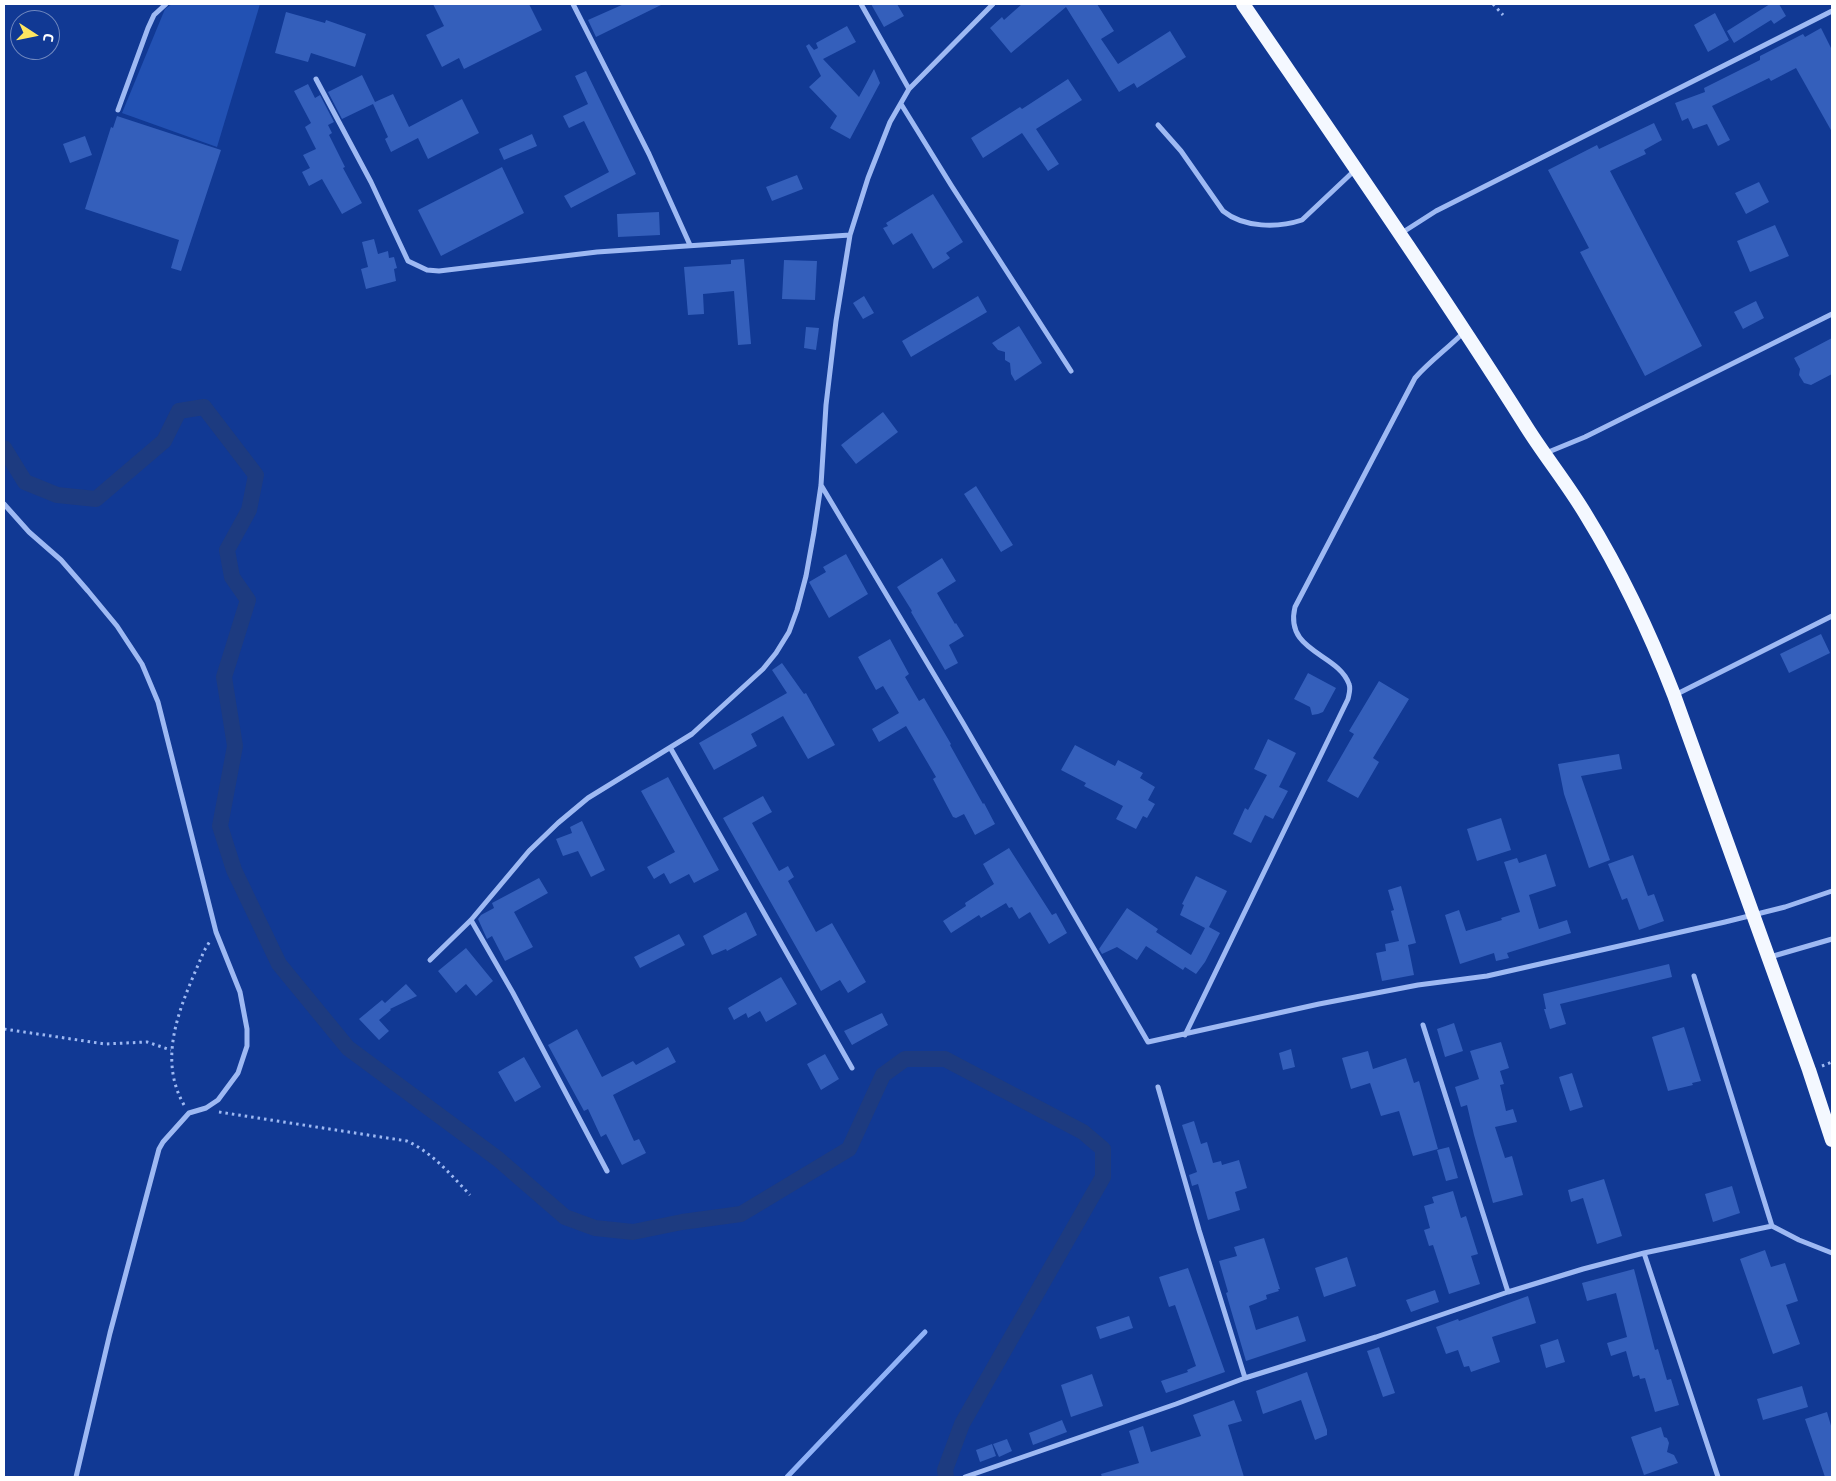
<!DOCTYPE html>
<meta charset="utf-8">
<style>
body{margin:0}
#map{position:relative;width:1836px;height:1481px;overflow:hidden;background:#113994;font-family:"Exo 2",sans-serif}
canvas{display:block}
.frame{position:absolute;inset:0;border:5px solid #fff;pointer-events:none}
.north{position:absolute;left:10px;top:10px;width:50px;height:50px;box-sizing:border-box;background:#113994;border:1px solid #7088bf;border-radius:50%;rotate:101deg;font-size:14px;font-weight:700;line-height:20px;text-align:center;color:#fff}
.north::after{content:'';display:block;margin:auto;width:18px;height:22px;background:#ffe660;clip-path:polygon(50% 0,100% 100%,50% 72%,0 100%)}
</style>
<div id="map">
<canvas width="1836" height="1481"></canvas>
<div class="frame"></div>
<div class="north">С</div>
</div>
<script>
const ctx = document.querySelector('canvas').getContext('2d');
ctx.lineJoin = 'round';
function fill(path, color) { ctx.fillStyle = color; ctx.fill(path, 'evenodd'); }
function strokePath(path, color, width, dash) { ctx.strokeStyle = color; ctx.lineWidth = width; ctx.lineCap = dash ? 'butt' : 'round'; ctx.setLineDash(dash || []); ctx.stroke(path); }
fill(new Path2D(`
 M172 4H260L217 147 122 113 165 9Z`), '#2251b3');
strokePath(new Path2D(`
 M787 1477 925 1332`), '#90b2f7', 5);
strokePath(new Path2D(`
 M4 448 25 482 57 495 96 499 164 441 179 411 204 407 256 475 249 510 227 550 232 577 248 600 224 677 235 746 220 826 234 870 279 964 348 1048 498 1159 565 1217 595 1228 633 1232 682 1222 741 1214 849 1149 883 1075 905 1059H945L1083 1132 1103 1149V1177L962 1424 945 1470 946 1477`), '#1d3b80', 16);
fill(new Path2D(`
 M433 4H529L542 30 464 69 459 58 442 67 426 35 444 26Z
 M624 4H663L596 37 588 20Z
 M871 4H897L904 16 884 27Z
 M1022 4H1097L1114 31 1101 39 1118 64 1170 31 1186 57 1137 88 1134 83 1119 92 1066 7 1011 53 990 28 1002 17 1004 20Z
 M1770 4H1779L1786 16 1774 24 1771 20 1734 43 1727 31Z
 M286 12 325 23 326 20 366 34 355 67 311 53 308 62 275 53Z
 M1715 13 1729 40 1708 52 1694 25Z
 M847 26 856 42 823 59 859 97 874 69 880 83 850 139 830 128 837 116 809 87 821 76 806 46 809 44 814 50 818 48 816 43Z
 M1821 28 1832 50V132L1796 68 1771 81 1769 78 1712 106 1730 140 1718 146 1707 124 1693 129 1688 118 1682 121 1675 103 1705 92 1704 88 1760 60V56L1803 34 1805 37Z
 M586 71 636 174 571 208 564 196 609 172 584 121 569 128 563 116 588 104 575 76Z
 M362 75 375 102 393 94 409 127 462 99 479 133 428 159 418 138 391 152 385 139 388 137 373 104 342 119 328 92Z
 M1068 79 1082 100 1036 129 1059 164 1048 171 1022 133 983 158 971 138 1020 107 1022 109Z
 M308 84 315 98 320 95 334 122 328 125 332 133 329 135 345 167 343 168 362 203 342 214 322 179 309 186 302 172 310 168 303 155 316 149 305 127 311 123 294 91Z
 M117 116 221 150 181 271 171 268 179 240 85 209 111 127 113 128Z
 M1654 123 1662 140 1644 150 1646 154 1610 171 1702 346 1645 376 1580 252 1589 248 1548 170 1597 145 1599 149Z
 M532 134 537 146 504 160 499 149Z
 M85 136 92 155 70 163 63 144Z
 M502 167 524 213 441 256 418 210Z
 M797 175 803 189 772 201 766 187Z
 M1759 182 1769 202 1746 214 1735 193Z
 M933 194 963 242 946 253 950 258 933 269 912 233 893 245 883 228 888 226 886 223Z
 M659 212 660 235 618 237 617 214Z
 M1775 225 1789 256 1750 272 1737 241Z
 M374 239 378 254 388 251 389 258 394 257 397 268 394 269 396 281 366 289 361 269 368 267 362 242Z
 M744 259 751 344 738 345 734 291 703 294 704 314 688 315 684 267 731 264V260Z
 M784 260 817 261 815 300 782 299Z
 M864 296 874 313 863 319 853 303Z
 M978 296 987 312 911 357 902 341Z
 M1756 301 1764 318 1743 329 1734 312Z
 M1019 326 1042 363 1015 381 1011 374 1010 363 1005 360V352L998 350 992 343Z
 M806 327 819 328 816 350 804 348Z
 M1832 338V374L1811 385 1804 383 1799 375 1800 369 1794 358Z
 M883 412 898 432 856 464 841 445Z
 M976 486 1013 545 1001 552 964 494Z
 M846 554 868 594 829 618 809 582 826 572 823 567Z
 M942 558 956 581 937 593 955 624 956 623 964 636 949 645 958 663 945 670 911 612 912 611 897 587Z
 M1821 634 1830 653 1789 673 1780 654Z
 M890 639 909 674 905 677 919 701 924 698 951 744 950 745 983 804 984 803 995 824 975 835 964 814 956 818 953 817 933 779 936 777 906 726 879 742 872 729 899 713 883 686 876 690 858 657Z
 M782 663 804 694 806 693 835 745 808 759 783 716 751 734 757 746 714 770 699 743 787 693 772 670Z
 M1308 673 1336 688 1323 712 1318 714 1312 715 1310 707 1294 699Z
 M1379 681 1409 699 1373 758 1379 762 1358 798 1327 781 1354 734 1349 731Z
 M1268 739 1296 753 1279 787 1288 791 1273 819 1265 815 1251 843 1233 834 1245 808 1248 810 1267 775 1254 769Z
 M1075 745 1115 766 1118 760 1143 773 1140 778 1155 787 1148 800 1155 804 1147 818 1143 816 1136 829 1116 819 1123 806 1084 786 1086 783 1061 770Z
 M1619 754 1622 769 1581 776 1610 860 1589 868 1564 794 1558 764Z
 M668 777 719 870 694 883 689 874 670 884 664 873 654 879 647 867 675 852 641 791Z
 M763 796 772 812 752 823 779 871 788 866 794 877 788 881 816 932 832 923 866 982 848 993 840 980 821 991 723 818Z
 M1501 818 1511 850 1477 861 1467 829Z
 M582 821 605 870 591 877 578 851 563 856 556 839 572 833 570 827Z
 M1009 848 1052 915 1056 913 1067 933 1049 944 1030 912 1019 919 1012 907 1009 908 1006 903 981 918 979 915 951 933 943 921 966 906 965 903 994 884 983 864Z
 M1546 854 1556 886 1529 895 1539 929 1567 920 1571 933 1507 953 1509 958 1496 961 1494 953 1460 964 1445 915 1459 910 1466 931 1502 920 1501 918 1520 912 1504 862 1517 858 1519 863Z
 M1633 855 1648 896 1654 894 1664 921 1639 930 1627 898 1622 900 1608 864Z
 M1196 876 1227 891 1209 927 1220 933 1205 962 1196 974 1185 967 1183 970 1146 946 1137 960 1117 947 1102 954 1099 949 1127 908 1158 929 1156 932 1191 955 1205 928 1180 915 1184 905 1182 904Z
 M539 878 548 893 514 912 533 947 505 961 492 936 487 939 478 919 481 915 494 908 492 903Z
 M1401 886 1416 943 1408 945 1414 975 1382 981 1376 953 1386 951 1385 944 1399 941 1391 911 1394 910 1388 890Z
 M746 912 757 935 727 951 726 949 712 955 703 936Z
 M679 934 685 945 640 968 634 957Z
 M466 948 493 981 476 996 466 984 456 993 438 971Z
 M1669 964 1672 977 1560 1004 1566 1024 1550 1029 1544 1009H1546L1543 994Z
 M781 977 797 1004 766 1022 760 1011 748 1018 746 1013 734 1020 728 1008Z
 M406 984 417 996 390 1009 391 1010 379 1020 389 1031 379 1040 359 1019 382 1000 385 1003Z
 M882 1013 888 1025 852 1045 844 1031Z
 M1454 1023 1463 1051 1445 1057 1437 1029Z
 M1684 1027 1701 1081 1692 1083 1693 1085 1668 1091 1652 1037Z
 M577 1029 602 1077 633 1061 636 1065 668 1047 676 1062 613 1095 634 1141 639 1139 646 1153 622 1165 606 1134 601 1137 588 1109 584 1111 548 1045Z
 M1501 1042 1509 1068 1500 1071 1504 1084 1500 1085 1506 1111 1513 1109 1517 1122 1495 1127 1505 1158 1512 1156 1523 1195 1493 1203 1474 1135 1467 1105 1461 1107 1455 1087 1479 1079 1470 1051Z
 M1291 1049 1295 1067 1283 1070 1279 1053Z
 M1368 1051 1373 1069 1406 1058 1414 1083 1419 1081 1438 1149 1413 1156 1399 1111 1381 1116 1370 1083 1351 1089 1342 1058Z
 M825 1054 839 1079 821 1090 807 1064Z
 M524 1057 541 1087 515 1102 498 1072Z
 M1572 1073 1583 1107 1570 1111 1559 1077Z
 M1194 1121 1201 1144 1207 1142 1213 1163 1221 1161 1222 1165 1239 1160 1247 1188 1235 1192 1240 1210 1208 1220 1198 1184 1192 1186 1189 1175 1197 1172 1182 1125Z
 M1449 1147 1458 1178 1446 1181 1437 1150Z
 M1604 1179 1622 1236 1597 1244 1583 1198 1571 1202 1568 1190Z
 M1732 1186 1740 1213 1713 1222 1705 1194Z
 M1453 1191 1461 1218 1466 1216 1478 1254 1471 1256 1480 1284 1449 1294 1433 1245 1429 1246 1424 1230 1430 1228 1424 1206 1434 1203 1432 1197Z
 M1264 1238 1280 1289H1278L1279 1291 1266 1295 1267 1299 1249 1306 1256 1330 1298 1316 1306 1341 1246 1361 1226 1293 1228 1292 1219 1261 1237 1256 1234 1247Z
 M1765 1250 1771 1267 1785 1263 1798 1301 1786 1305 1800 1344 1773 1354 1740 1259Z
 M1347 1257 1356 1286 1324 1297 1315 1268Z
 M1188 1268 1225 1372 1166 1393 1161 1381 1188 1372 1187 1370 1196 1366 1175 1305 1169 1307 1159 1277Z
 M1634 1269 1655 1350 1658 1349 1667 1380 1671 1379 1679 1405 1655 1412 1645 1378 1640 1379 1639 1375 1633 1377 1626 1351 1611 1356 1607 1343 1627 1337 1616 1293 1587 1301 1582 1283Z
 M1435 1290 1439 1302 1411 1312 1406 1300Z
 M1528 1296 1536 1323 1492 1337 1500 1362 1471 1372 1469 1366 1464 1367 1458 1350 1446 1354 1436 1327 1458 1319 1459 1321Z
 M1129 1316 1133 1328 1100 1339 1096 1327Z
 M1558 1339 1565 1362 1546 1368 1540 1345Z
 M1379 1347 1395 1393 1383 1397 1367 1351Z
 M1307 1372 1327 1430V1435L1315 1440 1301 1400 1263 1414 1256 1391Z
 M1092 1374 1103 1406 1071 1417 1061 1385Z
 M1802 1386 1808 1407 1763 1420 1757 1399Z
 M1234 1400 1242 1421 1228 1425 1244 1477H1102L1101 1474 1139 1463 1129 1431 1143 1426 1151 1452 1201 1436 1193 1415Z
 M1827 1412 1832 1429V1477H1825L1805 1419Z
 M1062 1420 1067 1432 1033 1445 1029 1433Z
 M1661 1427 1664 1437 1667 1438 1669 1443 1667 1452 1674 1455 1678 1463 1644 1475 1631 1437Z
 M1007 1439 1012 1451 999 1457 993 1444Z
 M992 1444 996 1456 980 1462 976 1450Z`), '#345fbb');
strokePath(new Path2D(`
 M1493 4 1503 15
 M4 1029 105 1044 147 1042 171 1050
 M1822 1066 1832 1062
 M184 1105C155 1054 184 999 204 951L210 941
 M219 1112 407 1141C433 1153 451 1175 470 1195`), '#9eb9f3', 3, [2.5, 4]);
strokePath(new Path2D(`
 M573 4 649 154 690 245
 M861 4 909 89
 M316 79 371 182 408 261 427 270 439 271 597 252 850 235
 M901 104 951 185 1071 371
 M118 110 148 28 154 15 166 4
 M1158 125 1181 151 1223 211C1244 228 1278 228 1302 220L1355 170
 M1400 234 1436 211 1832 11
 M1546 453 1585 437 1832 314
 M821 485 963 723 1148 1042 1319 1004 1418 985 1487 976 1725 922 1785 907 1832 891
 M4 504 29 532 61 560 88 591 117 626 142 664 158 702 216 932 240 992 247 1029V1046L238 1073 218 1100 206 1108 189 1113 163 1142 159 1149 110 1333 76 1477
 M1675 695 1832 616
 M671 749 852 1068
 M471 920 513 993 607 1171
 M1770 957 1832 939
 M430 960 471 920 529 851 558 823 588 798 692 734 763 669 776 653 789 632 797 610 806 576 814 532 821 485 826 405 836 321 850 235 868 178 890 122 909 89 993 4
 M1694 976 1772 1226
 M1423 1025 1508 1292
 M1185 1035 1348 699C1349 694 1351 689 1349 684 1338 653 1284 652 1295 607L1415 378C1430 361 1447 349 1463 333
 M1158 1087 1199 1230 1245 1378
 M1644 1253 1718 1477
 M965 1477 1176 1404 1245 1378 1376 1337 1508 1292 1583 1269 1644 1253 1772 1226 1799 1240 1832 1253`), '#9eb9f3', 5);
strokePath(new Path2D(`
 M1243 4C1338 143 1434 281 1524 423 1543 454 1567 483 1586 515 1621 572 1650 633 1674 695L1809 1070 1832 1140`), '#f4f8ff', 14);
</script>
